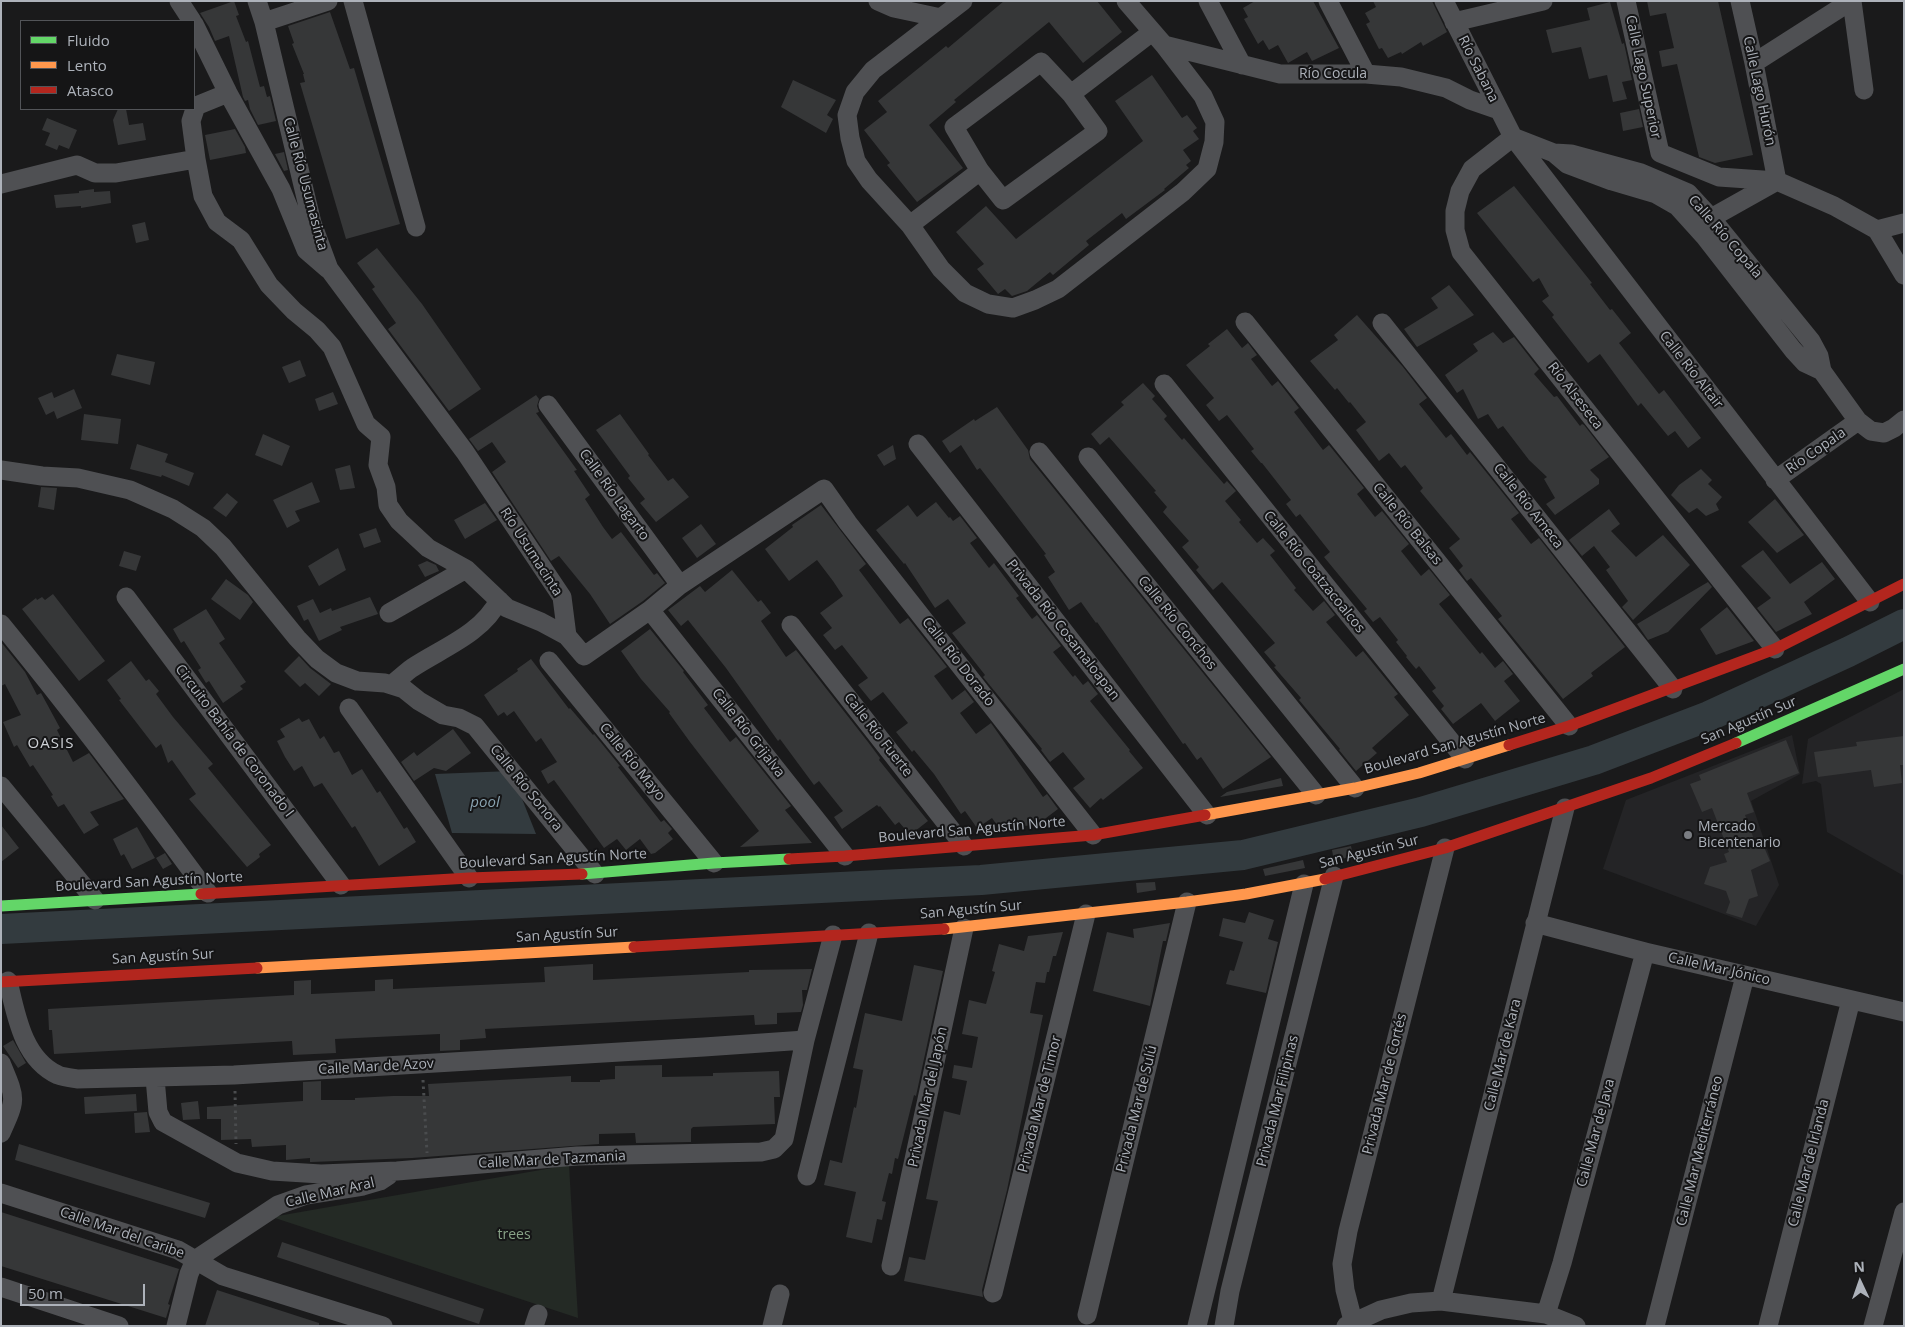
<!DOCTYPE html>
<meta charset="utf-8">
<style>
body{margin:0}
#map{position:relative;width:1905px;height:1327px;overflow:hidden;background:#1a1a1b;font-family:"Open Sans",sans-serif}
canvas{display:block}
.frame{position:absolute;inset:0;border:2px solid #adb2ba;pointer-events:none}
.legend{position:absolute;left:20px;top:20px;width:175px;height:90px;box-sizing:border-box;background:#151516;border:1px solid #525458;margin:0;padding:6px 9px;list-style:none;font-size:15px;color:#adb2ba}
.legend li{display:flex;align-items:center;gap:10px;height:25px}
.legend b{width:25px;border:1px solid #525458}
.north{position:absolute;left:1835px;top:1257px;width:50px;height:50px;-webkit-text-stroke:4px #151516;paint-order:stroke;rotate:357deg;font-size:14px;font-weight:700;line-height:20px;text-align:center;color:#adb2ba}
.north::after{content:'';display:block;margin:auto;width:18px;height:22px;background:#adb2ba;clip-path:polygon(50% 0,100% 100%,50% 72%,0 100%)}
.scale{position:absolute;left:20px;top:1284px;width:125px;height:22px;box-sizing:border-box;border:2px solid #adb2ba;border-top:0;padding-left:6px;font-size:15px;line-height:18px;white-space:nowrap;color:#adb2ba;-webkit-text-stroke:4px #151516;paint-order:stroke}
</style>
<div id="map">
<canvas width="1905" height="1327"></canvas>
<div class="frame"></div>
<ul class="legend">
<li><b style="height:6px;background:#63d668"></b>Fluido</li>
<li><b style="height:6px;background:#ff974d"></b>Lento</li>
<li><b style="height:6px;background:#b3261e"></b>Atasco</li>
</ul>
<div class="north">N</div>
<div class="scale">50 m</div>
</div>
<script>
const ctx = document.querySelector('canvas').getContext('2d');
ctx.lineJoin = 'round';
function fill(path, color) { ctx.fillStyle = color; ctx.fill(path, 'evenodd'); }
function strokePath(path, color, width, dash) { ctx.strokeStyle = color; ctx.lineWidth = width; ctx.lineCap = dash ? 'butt' : 'round'; ctx.setLineDash(dash || []); ctx.stroke(path); }
function write(font, color, halo, rows, align = 'center') {
  ctx.font = font + ' "Open Sans",sans-serif'; ctx.lineWidth = 4; ctx.setLineDash([]); ctx.textBaseline = 'middle'; ctx.strokeStyle = halo; ctx.fillStyle = color; for (const [text, x, y, turn = 0] of rows) {
    ctx.save(); ctx.translate(x, y); ctx.rotate((+turn || 0) * Math.PI / 180); ctx.textAlign = isNaN(turn) ? turn : align; if (halo) ctx.strokeText(text, 0, 0); ctx.fillText(text, 0, 0); ctx.restore();
  }
}
fill(new Path2D(`
 M1904 689V876L1827 832 1821 784 1816 781 1802 784 1808 739Z
 M1792 735 1800 774 1751 801 1779 885 1756 926 1603 869 1626 800Z`), '#242426');
fill(new Path2D(`
 M569 1165 578 1318 272 1217Z`), '#242a25');
fill(new Path2D(`
 M511 771 536 834 452 833 435 774Z`), '#333b3f');
strokePath(new Path2D(`
 M1 929 981 880 1243 855 1421 812 1594 760 1709 716 1848 652 1904 624`), '#333b3f', 30);
fill(new Path2D(`
 M234 1 239 15 236 16 246 42 248 41 260 87 264 86 267 97 270 96 276 121 258 125 250 109 248 100 245 101 243 97 229 36 215 41 209 27 200 13Z
 M1004 1H1097L1122 32 1083 63 1049 22 976 82 954 100 956 102 929 125 963 168 917 202 887 165 890 163 864 130 887 112 878 101 946 46 948 48Z
 M1255 1H1313L1339 48 1312 61 1307 52 1288 63 1278 45 1269 50 1263 40 1258 44 1244 19 1248 17 1243 8Z
 M1373 1H1432L1447 32 1423 46 1421 42 1402 54 1401 52 1388 58 1382 48 1379 49 1366 24 1370 22 1365 13 1376 7Z
 M1647 1H1718L1753 155 1715 163 1699 157 1677 64 1662 67 1659 51 1674 48 1666 13 1650 16Z
 M1610 2 1622 44 1624 43 1632 80 1622 82 1627 99 1613 102 1607 75 1589 79 1581 47 1552 53 1546 30 1590 20 1587 8Z
 M330 12 350 69 354 68 400 224 346 239 300 83 305 82 303 74H304L292 44 294 43 288 26Z
 M1152 75 1182 118 1187 115 1197 128 1193 131 1199 139 1183 150 1191 161 1186 165 1189 168 1164 189 1165 190 1126 219 1122 213 1086 241 1089 245 1053 275 1050 272 1027 291 1012 296 1005 289 998 294 977 269 984 264 956 232 986 206 1016 239 1143 141 1115 101Z
 M793 80 836 100 827 115 833 119 826 133 781 107Z
 M118 109H126L129 125 143 123 146 140 118 145 113 120Z
 M1639 109 1643 127 1623 131 1620 113Z
 M47 118 77 130 69 149 59 145 57 150 45 145 50 133 42 130Z
 M235 129 245 147 246 153 210 160 205 135Z
 M284 152 288 170 284 171 275 154Z
 M1514 186 1592 283 1590 284 1610 310 1612 309 1631 333 1619 343 1659 394 1664 390 1701 438 1688 448 1675 431 1668 436 1641 403 1638 406 1600 354 1588 363 1552 317 1554 315 1542 301 1549 296 1539 278 1533 282 1477 213Z
 M94 189V192L110 191 111 203 81 208V206L56 208 54 195 79 193V191Z
 M145 222 149 240 136 243 132 225Z
 M377 248 422 304 481 389 449 411 388 329 396 323 372 289 375 287 357 263Z
 M1449 285 1474 315 1417 347 1404 329 1438 308 1431 298Z
 M1357 315 1403 367 1427 398 1419 404 1446 438 1451 434 1467 455 1470 452 1519 513 1511 519 1531 544 1539 538 1625 647 1591 673 1593 676 1563 699 1498 619 1502 616 1471 578 1467 581 1459 570 1463 566 1449 548 1460 539 1420 491 1423 488 1405 465 1401 468 1389 453 1379 461 1356 430 1366 422 1350 402 1349 403 1337 388 1335 390 1310 361 1338 340 1334 335Z
 M1227 329 1242 348 1248 343 1257 355 1251 359 1272 386 1278 381 1299 408 1294 412 1323 450 1329 445 1364 488 1357 494 1375 517 1382 511 1409 544 1401 551 1421 576 1429 569 1450 595 1439 604 1480 654 1482 652 1495 668 1503 661 1513 674 1504 681 1520 701 1495 721 1481 703 1453 724 1441 709 1444 706 1432 691 1436 688 1419 666 1416 669 1406 657 1407 656 1396 642 1398 640 1380 617 1373 622 1364 611 1367 609 1324 557 1330 552 1300 514 1296 517 1286 504 1291 500 1262 463H1261L1251 451 1254 449 1227 415 1219 421 1206 405 1214 398 1186 365 1210 346 1208 344Z
 M1493 332 1503 343 1514 337 1539 369 1534 374 1554 397 1557 396 1580 426 1582 424 1584 425 1609 457 1590 470 1599 479V484L1555 515 1546 504 1555 498 1544 479 1547 477 1529 460 1503 426 1498 429 1488 414 1478 419 1463 389 1457 393 1445 375 1478 351 1473 344Z
 M117 354 155 362 150 385 111 375Z
 M300 360 306 376 289 383 282 367Z
 M1143 383 1155 396 1152 399 1167 416 1164 419 1182 440 1184 438 1224 484 1227 481 1236 491 1225 501 1241 520 1239 522 1257 543 1263 538 1275 551 1270 555 1296 588 1294 590 1313 611 1324 601 1335 615 1326 622 1356 657 1363 651 1398 694 1394 697 1409 715 1372 748 1377 753 1356 771 1339 750 1340 749 1299 700 1301 698 1274 667 1276 666 1264 652 1275 643 1222 582 1213 590 1196 570 1199 567 1182 547 1189 541 1163 512 1167 507 1154 492 1156 491 1109 437 1100 445 1091 434 1124 405 1121 402Z
 M74 389 82 408 57 419 54 411 46 415 38 398 52 392 54 398Z
 M333 392 338 404 319 411 315 399Z
 M536 395 539 399 537 406 539 412 536 413 577 470 574 471 590 495 585 499 603 527 612 539 621 532 654 575 657 573 665 583 643 601 610 624 590 594 559 556 551 561 492 472 506 462 492 442 478 451 469 439Z
 M997 407 1028 450 1030 459 1271 757 1223 789 1201 757 1197 760 1185 743 1183 744 1097 622 1096 623 1081 602 1069 610 1048 577 1055 572 1044 555 1046 554 980 468 977 470 961 445 950 453 942 441 974 419 975 421Z
 M84 414 121 419 118 444 81 440Z
 M620 414 649 454 648 455 668 481 673 478 689 497 656 522 640 503 645 499 628 478 630 476 596 430Z
 M263 434 290 446 282 466 255 455Z
 M137 444 168 454 165 462 194 473 189 486 162 475 161 477 130 469Z
 M893 445 896 459 884 466 877 455Z
 M350 465 355 488 340 490 335 469Z
 M1701 469 1712 480 1708 484 1722 497 1716 504 1719 510 1706 516 1697 508 1689 513 1671 495 1679 485Z
 M312 482 320 502 295 511 300 521 287 528 273 500Z
 M41 487 57 488 54 510 38 507Z
 M227 493 238 502 226 517 213 508Z
 M1775 499 1804 535 1777 553 1748 522Z
 M936 502 949 518 950 517 953 521 960 516 977 538 970 543 989 568 994 563 1019 596 1016 598 1032 619 1037 615 1061 646 1053 652 1073 677 1075 675 1083 685 1088 681 1098 694 1090 701 1130 750 1129 751 1143 768 1103 800 1101 798 1090 808 1073 788 1085 779 1063 752 1050 762 1041 750 1042 749 983 677 985 675 952 633 966 623 948 599 935 608 905 563 904 564 876 530 908 505 917 517Z
 M485 503 497 520 465 539 454 520Z
 M821 505 866 564 859 570 900 624 908 618 947 667 934 676 952 700 965 690 974 702 960 713 976 734 991 723 1043 797 1047 794 1058 809 1042 821 1035 825 1023 826 1021 822 1014 827 999 828 992 818 977 828 965 811 961 814 934 774 914 750 912 752 896 732 908 723 883 692 871 701 858 685 868 678 842 645 835 650 823 635 832 628 820 613 843 596 833 581 817 560 789 581 765 549 793 527 792 525Z
 M1609 509 1620 524 1611 531 1636 557 1663 535 1690 565 1633 620 1622 607 1628 601 1606 570 1610 567 1594 546 1582 556 1569 540Z
 M701 524 716 544 697 558 682 538Z
 M376 528 381 542 364 548 359 534Z
 M338 548 346 570 319 586 308 566Z
 M1763 550 1790 584 1822 562 1835 579 1804 602 1812 614 1776 632 1757 608 1771 598 1741 566Z
 M124 551 141 556 136 571 119 566Z
 M427 561 436 565 439 571 425 577 418 565Z
 M732 570 758 602 761 600 771 613 761 621 786 657 796 650 868 742 880 758 879 760 928 821 910 835 899 822 895 825 880 806 879 807 877 805 842 829 834 817 843 811 819 781 814 785 780 739 778 741 726 668 688 620 681 626 668 610 700 586 705 592Z
 M226 579 248 595 253 602 240 620 211 599Z
 M1708 582 1712 587 1668 632 1648 640 1637 624Z
 M53 594 105 661 79 681 22 609 36 598 37 600 42 597 45 600Z
 M370 597 378 614 340 627 342 630 319 641 308 619 304 621 297 606 313 599 320 613 331 608 332 611Z
 M1727 607 1754 641 1716 655 1700 629Z
 M206 609 225 639 219 643 246 682 240 686 243 689 223 703 209 681 206 683 198 670 201 668 184 641 181 643 173 629Z
 M650 629 684 671 683 672 708 705 704 708 730 742 736 737 791 806 785 810 812 843 740 847 759 831 690 742 669 713 670 712 641 679 621 651Z
 M1 642 25 672 37 695 41 693 60 728 57 730 73 762 89 753 124 799 90 812 99 825 84 834 64 804 58 807 51 796 53 795 33 765 30 767 17 745 14 747 3 722 21 715 5 684 1 686Z
 M299 656 310 668 331 684 319 696 305 683 300 687 284 671Z
 M531 659 569 709 570 708 593 735 594 734 620 766 618 767 661 822 664 820 672 829 668 833 673 839 655 853 651 854 640 839 626 850 617 839 604 848 554 780 548 784 541 771 557 762 541 738 536 742 514 711 507 716 504 712 498 716 484 695 518 671 517 669Z
 M131 661 146 681 149 679 159 691 156 694 173 717 213 764 208 768 271 845 259 854 260 857 247 867 189 799 196 794 172 760 168 763 161 744 156 748 119 700 121 699 107 680Z
 M299 718 302 722 309 719 320 739 324 736 334 753 339 751 352 775 362 769 377 793 380 791 404 829 407 827 416 842 379 866 355 826 352 828 322 783 314 787 302 766 294 771 285 757 277 741 285 737 280 729Z
 M453 729 471 753 446 771 434 768 414 781 401 762 414 752 417 756Z
 M1904 736V765H1900L1902 783 1874 787 1871 770 1818 777 1814 752 1857 746 1856 742Z
 M1786 740 1799 773 1747 793 1754 812 1745 815 1755 842 1761 840 1770 861 1751 870 1758 896 1749 899 1742 918 1726 913 1730 902 1726 891 1704 884 1710 867 1727 862 1724 854 1729 852 1712 808 1702 812 1690 784 1701 780 1699 775Z
 M1281 778 1283 786 1220 797 1227 792Z
 M1 825 19 848 1 862Z
 M137 827 155 858 132 869 124 854 121 856 113 839Z
 M1351 846 1353 856 1334 861 1332 850Z
 M165 853 172 864 163 869 156 858Z
 M1303 860 1305 868 1265 876 1263 869Z
 M1155 882 1156 890 1137 893 1136 883Z
 M1249 912 1274 920 1268 939 1278 942 1266 993 1226 984 1230 970 1234 971 1243 942 1219 936 1223 918 1245 923Z
 M1170 923 1166 941H1163L1150 1006 1093 991 1107 932 1134 938 1133 929Z
 M1063 932 1056 956H1053L1049 972H1047L1045 983 1036 982 1030 1013 1043 1015 1007 1190 982 1290 983 1297 904 1281 909 1257 925 1260 938 1201 926 1199 944 1111 960 1115 967 1081 952 1078 954 1065 972 1068 978 1037 962 1034 969 1000 986 1004 995 972 992 971 999 944 1024 951 1028 936Z
 M593 964V980L749 972V970L812 969 807 990H802L803 1005 801 1012 777 1013V1024L755 1025 754 1015 485 1029 486 1038 460 1040V1050L440 1051V1034L335 1039 336 1053 293 1055 292 1041 54 1054 52 1030H49L48 1009 294 995V981L311 980V994L375 991V980L393 979V989L545 982 544 967Z
 M914 965 943 971 916 1096 914 1095 898 1159 895 1158 892 1174 889 1173 882 1201 886 1202 882 1220 877 1219 872 1243 846 1237 856 1192 824 1185 830 1160 842 1163 854 1107 856 1108 863 1070 853 1068 865 1013 902 1021Z
 M13 1040 26 1063 18 1068 3 1046Z
 M662 1065V1077L713 1076V1073L779 1071 780 1097H774L775 1124 693 1127 691 1129V1142L636 1143 635 1133 599 1134V1144L412 1158 312 1162H310V1158L286 1160V1145L252 1147 251 1139 221 1140V1119H207V1107L303 1101V1082L321 1081V1100H355V1098L393 1096H429L428 1084 571 1076V1082H600V1080L615 1079V1066Z
 M136 1094 137 1111 85 1114 84 1097Z
 M198 1101 200 1119 183 1120 181 1103Z
 M147 1112 150 1132 135 1133 134 1113Z
 M19 1144 210 1203 205 1218 15 1160Z
 M1 1212 179 1269 168 1304 170 1305 166 1318 1 1266Z
 M282 1242 484 1309 479 1324 277 1257Z
 M217 1290 319 1323V1326H205Z`), '#363738');
strokePath(new Path2D(`
 M423 1080 427 1153
 M235 1091 236 1144`), '#4a4c4e', 3, [2.5, 4]);
strokePath(new Path2D(`
 M179 1 192 21
 M257 1 264 22 312 223 329 269 465 452 562 597 567 636 584 656 650 610 680 585 824 489 848 523 1093 835
 M353 1 416 227
 M878 1 894 8 941 18
 M963 1 873 70 855 92 847 115 850 138 856 161 869 180 910 225 941 269 965 293 988 304 1013 308 1035 300 1058 289 1183 192 1207 169 1214 142 1215 122 1203 96 1164 45 1126 1
 M1208 1 1242 65
 M1328 1 1366 74
 M1444 1 1513 137 1870 602
 M1626 1 1660 153 1719 177 1777 181 1834 206 1877 230 1904 275
 M1852 1 1864 90
 M264 22 328 1
 M1454 22 1543 1
 M194 24 228 93 281 189 306 250 328 269
 M1164 45 1280 74H1366L1401 77 1446 88 1470 100 1499 110
 M1041 62 1071 94 1098 131 1003 200 980 171 954 127Z
 M1754 63 1851 1
 M228 93 196 106 191 121 196 159 203 196 217 222 241 240 269 285 294 311 317 330 332 347 366 424 381 437 378 465 386 487 388 505 399 521 428 548 466 569 507 608 541 622 567 636
 M1071 94 1152 32
 M1513 137 1472 169 1460 191 1455 211V230L1461 252 1775 649
 M1513 137 1554 153 1567 164 1612 181 1656 194 1677 206 1705 237 1793 350 1805 363 1822 371
 M1554 153 1571 154 1641 173 1688 193 1711 218 1811 341 1819 356 1822 371 1858 421 1871 431 1884 433 1894 428 1904 420
 M1 184 77 165 95 173H116L196 159
 M1711 218 1777 181 1754 63 1740 1
 M910 225 980 171
 M1877 230 1904 223
 M1245 322 1569 726
 M1382 323 1673 689
 M1164 384 1465 759
 M548 405 680 585
 M918 444 1207 815
 M1039 452 1316 795
 M1088 457 1355 788
 M1 470 42 476 78 478 130 490 173 509 203 528 223 547 297 638 317 659 336 673 357 681 385 683 404 689 419 701 443 715 459 718 475 726 595 874
 M1775 480 1858 421
 M126 597 341 885
 M650 610 845 856
 M389 613 466 569
 M1 624C73 712 141 802 208 893
 M791 625 964 846
 M549 661 714 863
 M391 685C398 680 405 673 412 668 442 648 482 634 499 600
 M349 708 469 878
 M1 786 95 900
 M1535 923 1645 952 1904 1012
 M8 981C16 1015 23 1059 58 1075 63 1077 71 1078 77 1079L234 1075 704 1047 805 1040
 M1 1063C16 1099 17 1098 1 1133
 M155 1078 158 1112 163 1122 237 1163 272 1171 321 1174 397 1171 577 1156 761 1152 774 1149 784 1139 805 1040 833 935
 M807 1176 869 933
 M1 1193 178 1250 223 1276 383 1326
 M891 1266 964 928
 M1 1287 119 1326
 M993 1293 1086 914
 M1441 1301 1565 808
 M1546 1314 1562 1263 1645 952
 M1087 1315 1187 902
 M1353 1321 1345 1290 1342 1264 1348 1231 1445 848
 M176 1326 189 1274 195 1260 278 1205 306 1195 363 1186 380 1181 389 1175
 M534 1326 538 1314
 M772 1326 780 1294
 M1197 1326 1304 884
 M1224 1326 1230 1291 1334 876
 M1346 1326 1381 1310 1411 1303 1441 1301 1546 1314 1576 1326
 M1655 1326 1745 976
 M1768 1326 1851 1000
 M1873 1326 1904 1212`), '#4f5053', 19);
strokePath(new Path2D(`
 M1736 743 1904 669
 M582 874 714 863 789 859
 M1 906 201 894`), '#63d668', 11);
strokePath(new Path2D(`
 M1205 815 1355 788 1419 773 1509 745
 M944 929 1187 902 1246 894 1325 879
 M257 968 634 947`), '#ff974d', 11);
strokePath(new Path2D(`
 M1509 745 1569 726 1775 649 1904 584
 M789 859 845 856 1093 835 1205 815
 M1325 879 1445 848 1651 778 1736 743
 M201 894 469 878 582 874
 M634 947 944 929
 M1 982 257 968`), '#b3261e', 11);
for (const [x, y, r, color] of [
 [1688,835,5,"#7a7d82"]
]) { const dot = new Path2D(); dot.arc(x, y, r, 0, 2 * Math.PI); ctx.fillStyle = color; ctx.fill(dot); strokePath(dot, '#151516', 2); }
write('14px', '#adb2ba', '#151516', [
 ["Río Sabana",1478,69,63],
 ["Río Cocula",1333,74],
 ["Calle Lago Superior",1643,77,78],
 ["Calle Lago Hurón",1759,91,78],
 ["Calle Río Usumasinta",305,184,75],
 ["Calle Río Copala",1725,237,49],
 ["Calle Río Altair",1691,370,52],
 ["Río Alseseca",1575,396,52],
 ["Río Copala",1816,451,-35],
 ["Calle Río Lagarto",614,495,54],
 ["Calle Río Ameca",1528,506,52],
 ["Calle Río Balsas",1407,524,51],
 ["Río Usumacinta",531,552,57],
 ["Calle Río Coatzacoalcos",1314,572,51],
 ["Calle Río Conchos",1177,623,51],
 ["Privada Río Cosamaloapan",1063,630,52],
 ["Calle Río Dorado",958,662,52],
 ["San Agustín Sur",1749,721,-23],
 ["Calle Río Grijalva",748,733,52],
 ["Calle Río Fuerte",878,735,52],
 ["Circuito Bahía de Coronado I",234,741,53],
 ["Boulevard San Agustín Norte",1455,744,-16],
 ["Calle Río Mayo",632,762,51],
 ["Calle Río Sonora",526,788,51],
 ["Boulevard San Agustín Norte",972,830,-5],
 ["San Agustín Sur",1369,852,-14],
 ["Boulevard San Agustín Norte",553,859,-3],
 ["Boulevard San Agustín Norte",149,882,-3],
 ["San Agustín Sur",971,910,-5],
 ["San Agustín Sur",567,935,-3],
 ["San Agustín Sur",163,957,-3],
 ["Calle Mar Jónico",1719,969,13],
 ["Calle Mar de Kara",1503,1055,-76],
 ["Calle Mar de Azov",376,1067,-3],
 ["Privada Mar de Cortés",1385,1084,-76],
 ["Privada Mar del Japón",928,1097,-78],
 ["Privada Mar Filipinas",1278,1101,-76],
 ["Privada Mar de Timor",1040,1104,-76],
 ["Privada Mar de Sulú",1137,1109,-76],
 ["Calle Mar de Java",1596,1133,-75],
 ["Calle Mar Mediterráneo",1700,1151,-76],
 ["Calle Mar de Tazmania",552,1160,-3],
 ["Calle Mar de Irlanda",1809,1163,-76],
 ["Calle Mar Aral",330,1193,-13],
 ["Calle Mar del Caribe",122,1233,19]
]);
write('14px', '#adb2ba', '#151516', [
 ["Mercado",1698,827],
 ["Bicentenario",1698,843]
], 'left');
write('14px', '#88a287', '#151516', [
 ["trees",514,1235]
]);
ctx.letterSpacing = '1px';
write('15px', '#ced1d6', '#151516', [
 ["OASIS",51,744]
]);
ctx.letterSpacing = '0px';
write('italic 15px', '#89a2b0', '#151516', [
 ["pool",485,803]
]);
</script>
